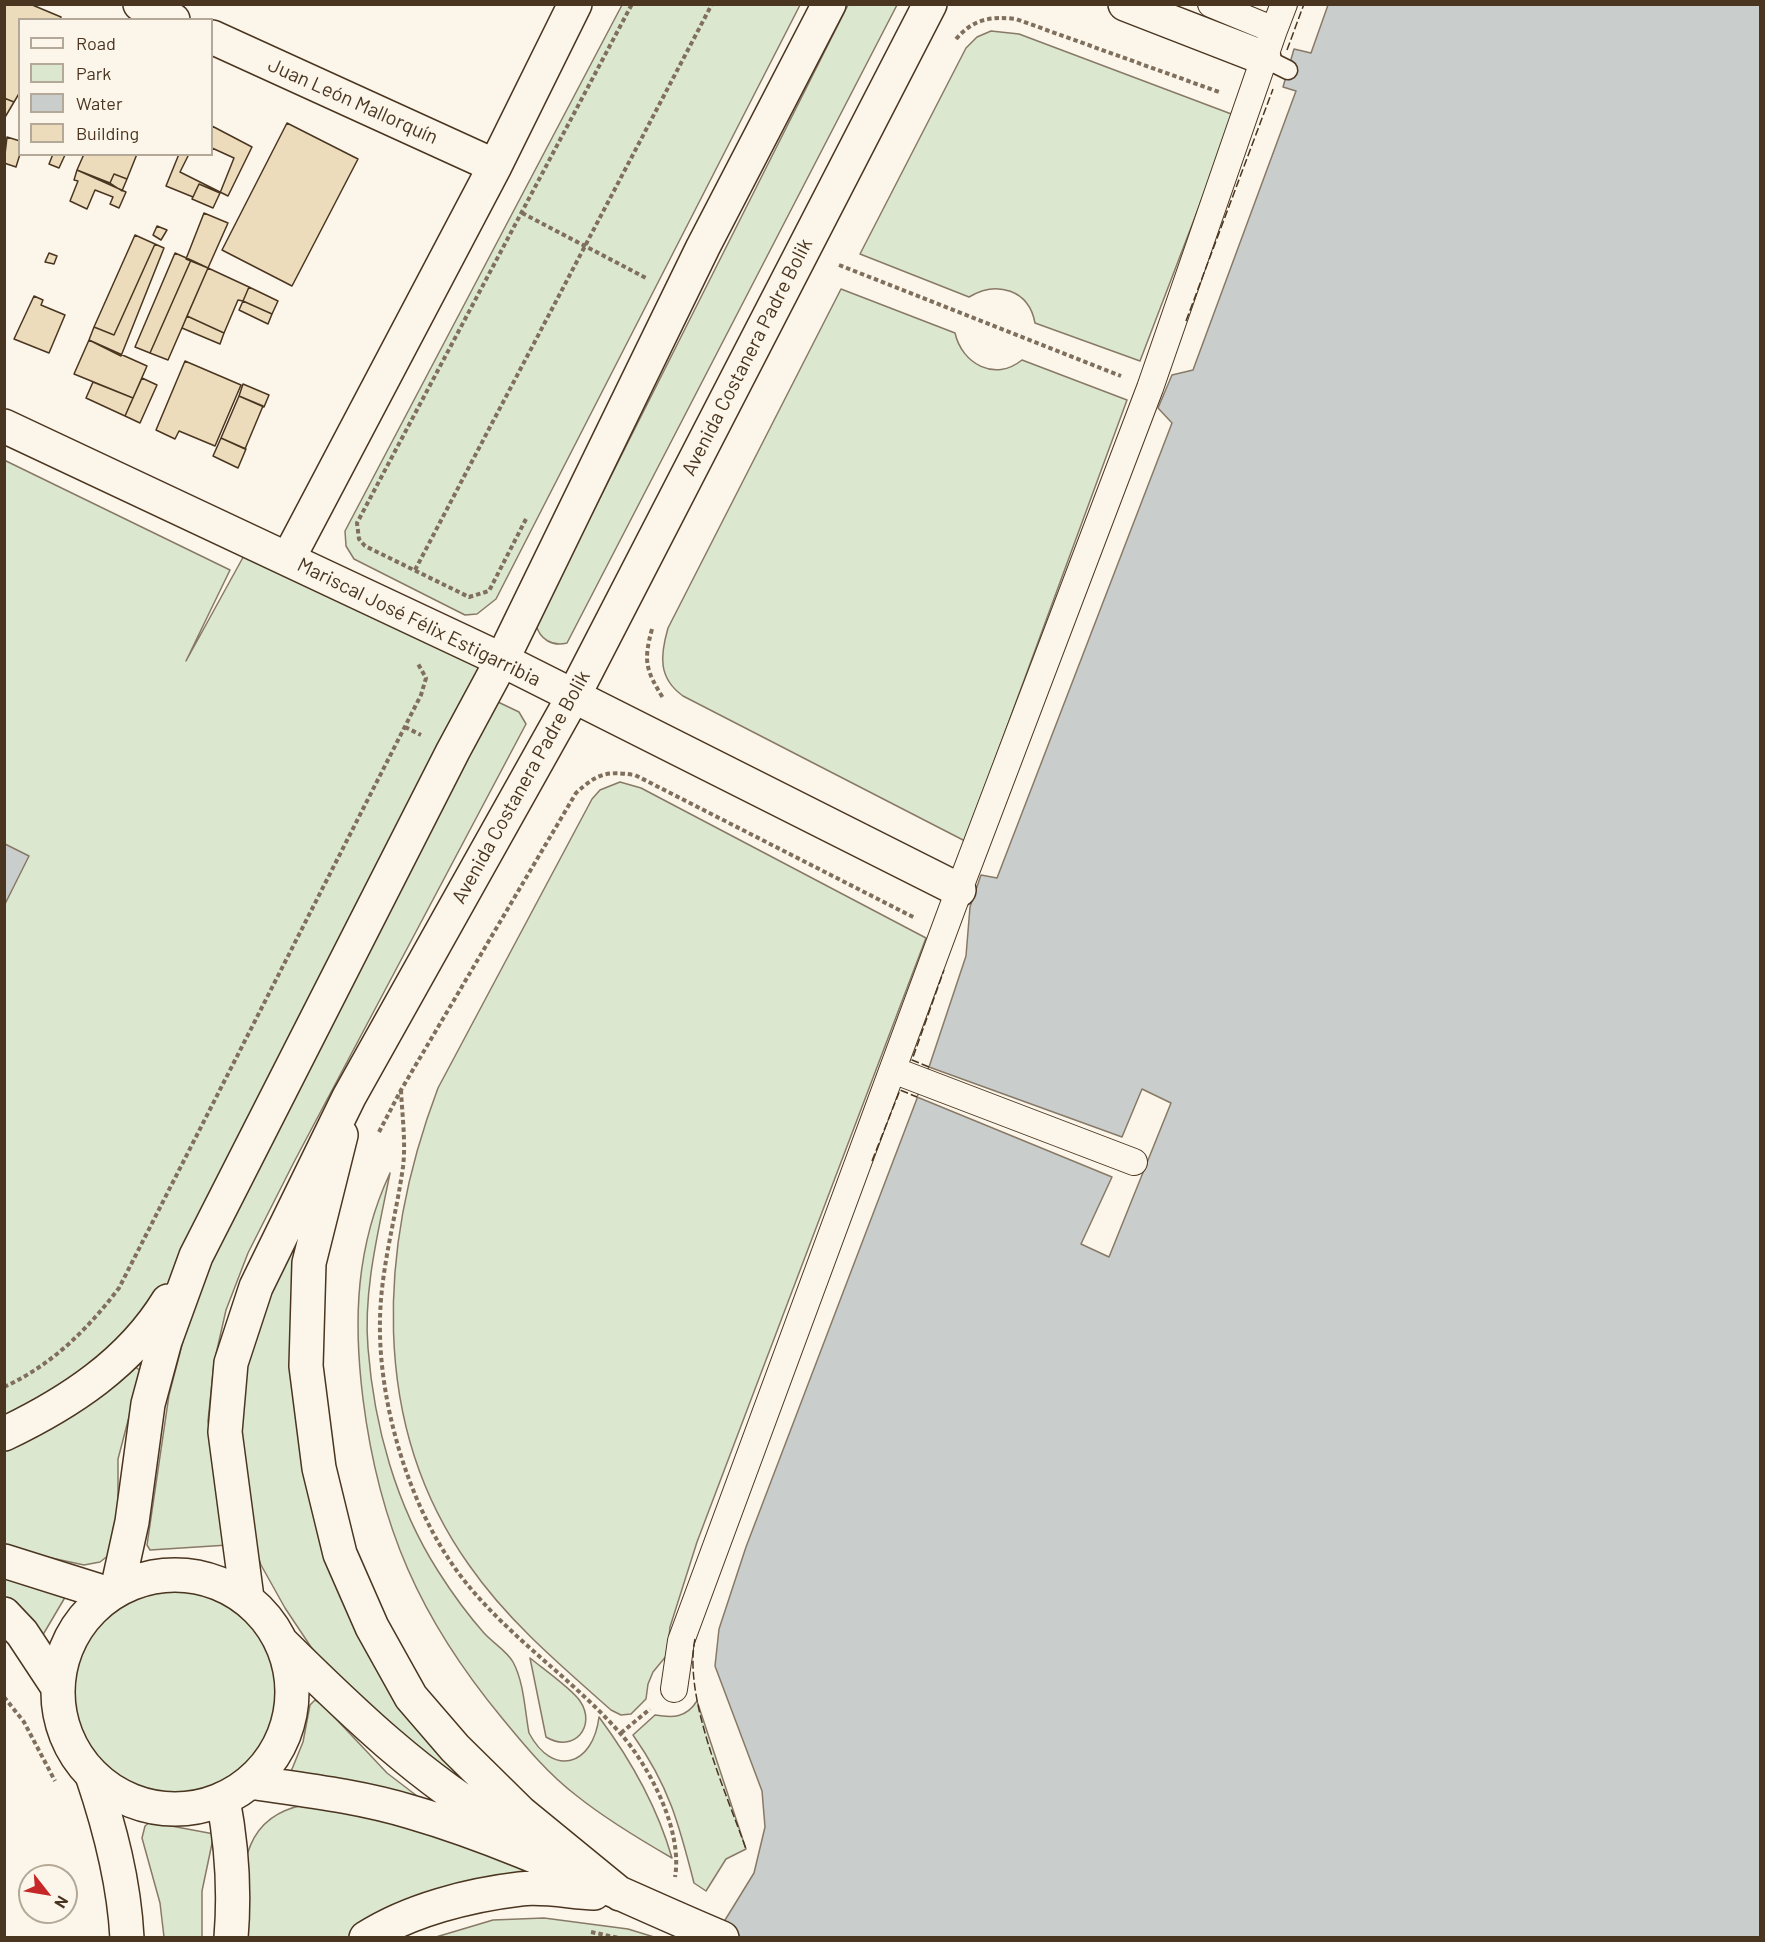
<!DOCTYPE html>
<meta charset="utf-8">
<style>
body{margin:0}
#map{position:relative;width:1765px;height:1942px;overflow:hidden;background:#fbf6e9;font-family:Barlow,sans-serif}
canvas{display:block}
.frame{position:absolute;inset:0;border:6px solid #4a3520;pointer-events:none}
.legend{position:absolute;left:18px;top:18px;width:195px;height:138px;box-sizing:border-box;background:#fbf6e9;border:2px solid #b4a999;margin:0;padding:8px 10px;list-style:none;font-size:18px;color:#4a3520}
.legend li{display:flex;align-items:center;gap:12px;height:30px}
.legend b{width:30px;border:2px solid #b4a999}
.north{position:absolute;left:18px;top:1864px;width:60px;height:60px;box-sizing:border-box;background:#fbf6e9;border:2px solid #b4a999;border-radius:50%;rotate:121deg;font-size:16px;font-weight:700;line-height:24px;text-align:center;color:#4a3520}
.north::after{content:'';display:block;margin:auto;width:21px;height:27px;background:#c62828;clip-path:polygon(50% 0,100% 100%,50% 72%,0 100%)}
</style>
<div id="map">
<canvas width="1765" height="1942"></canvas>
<div class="frame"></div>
<ul class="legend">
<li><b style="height:8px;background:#fbf6e9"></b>Road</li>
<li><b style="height:16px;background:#dce7d0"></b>Park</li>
<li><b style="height:16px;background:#c9cecd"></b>Water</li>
<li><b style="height:16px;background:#ecdcbc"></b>Building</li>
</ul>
<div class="north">N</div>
</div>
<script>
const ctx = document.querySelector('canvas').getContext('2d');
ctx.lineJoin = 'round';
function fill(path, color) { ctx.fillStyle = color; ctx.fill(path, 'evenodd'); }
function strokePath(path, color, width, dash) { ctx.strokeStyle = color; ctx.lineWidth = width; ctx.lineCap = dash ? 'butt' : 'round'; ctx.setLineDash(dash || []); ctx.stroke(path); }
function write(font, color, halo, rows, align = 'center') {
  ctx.font = font + ' Barlow,sans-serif'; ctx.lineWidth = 4.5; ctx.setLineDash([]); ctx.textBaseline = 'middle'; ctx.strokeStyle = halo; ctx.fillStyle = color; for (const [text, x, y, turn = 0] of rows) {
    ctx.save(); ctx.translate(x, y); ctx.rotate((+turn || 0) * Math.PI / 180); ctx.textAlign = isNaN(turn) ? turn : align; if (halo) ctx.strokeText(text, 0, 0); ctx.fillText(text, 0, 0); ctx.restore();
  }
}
const green = new Path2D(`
 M622 5H800L496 599 477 614 465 615 354 559 346 546 345 531Z
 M848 5H897L567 643C552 647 540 639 536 625Z
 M991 31 1019 34 1234 115 1140 361 1035 323C1029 290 997 280 969 297L860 254 966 48 977 37Z
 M841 289 955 333C962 364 995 382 1022 360L1127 400 965 841 683 696C658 678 660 656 668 628Z
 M4 460 230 570 186 661 252 541 502 660 160 1313 4 1434Z
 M498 702 519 712 526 724 294 1162 248 1253 226 1310 214 1363 208 1421 228 1545 150 1550 147 1545 169 1395 189 1318 219 1241 470 747Z
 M620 782 641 788 926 938 697 1542 670 1627 667 1655 653 1672 648 1684 646 1699 631 1714 621 1715 611 1710C560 1665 508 1621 469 1565 368 1423 379 1244 438 1088L592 799 600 790Z
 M390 1173C379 1229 363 1290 368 1348 374 1426 396 1505 438 1571 452 1593 467 1614 484 1633 493 1643 507 1651 513 1662 524 1682 525 1712 529 1733 553 1778 593 1766 599 1717 631 1760 657 1806 672 1858 639 1839 607 1820 577 1796 548 1774 525 1746 502 1718 420 1619 379 1526 363 1399 353 1319 356 1246 390 1173Z
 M297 1237 335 1567 507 1819 347 1690 311 1647 285 1608 261 1565 245 1520 233 1411 261 1293Z
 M134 1366 141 1371 118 1459V1534L114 1551 100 1562 84 1565 5 1548V1446Z
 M4 1571 67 1594 44 1633 42 1635 5 1599Z
 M69 1692a106 106 0 1 1 212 0a106 106 0 1 1-212 0Z
 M530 1658C542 1668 572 1689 580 1701 597 1726 574 1754 546 1737Z
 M315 1700 322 1704 387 1773 421 1799 290 1774 303 1742 310 1705Z
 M697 1701 746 1849 726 1859 706 1891 694 1883C679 1824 669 1786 633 1735L655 1715C673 1718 686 1718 697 1701Z
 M304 1805 335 1806 467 1842 532 1873 352 1937 238 1938C243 1881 235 1818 304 1805Z
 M150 1822 214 1834 202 1891V1937H164L160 1903 142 1838 145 1826Z
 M544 1918 628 1929 654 1937H436L493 1920Z`);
fill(green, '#dce7d0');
strokePath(green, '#887966', 1.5);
const water = new Path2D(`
 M1328 5H1760V1937L714 1938 754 1873 765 1827 762 1791 715 1666 719 1629 746 1547 929 1067 966 956 970 907 981 875 997 878 1172 423 1158 408 1172 375 1193 370 1296 91 1283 87 1294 49 1311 53Z
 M5 844 29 856 5 904Z`);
fill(water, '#c9cecd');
strokePath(water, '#887966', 1.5);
const pier = new Path2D(`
 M929 1067 1122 1137 1142 1089 1171 1103 1109 1257 1081 1244 1112 1177 917 1097Z`);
fill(pier, '#fbf6e9');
strokePath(pier, '#887966', 1.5);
const building = new Path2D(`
 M4 4H30L61 17 60 20H20V92L14 102 4 98Z
 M4 98 14 102 4 119Z
 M287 123 358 159 292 286 222 250Z
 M212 126 252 147 228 196 180 172 189 154H212Z
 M7 137 20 141V154L16 167 4 163Z
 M212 148 234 158 220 193 199 184 193 197 166 186 179 154H212Z
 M53 154 65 155 59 168 49 164Z
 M84 154H137L127 179 114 174 110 183 77 170Z
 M77 170 126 192 119 208 110 204 113 197 95 190 87 209 70 201 78 181 74 180Z
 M114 174 127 179 122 191 110 183Z
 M199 184 220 193 213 208 192 199Z
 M204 213 228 223 208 268 186 259Z
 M157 226 167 230 161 240 153 235Z
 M135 235 155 244 114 335 94 327Z
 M155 244 164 248 121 356 89 340 94 327 114 335Z
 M49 253 57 256 54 264 45 262Z
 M175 253 191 260 150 353 135 347Z
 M191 260 208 268 168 360 150 353Z
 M208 268 249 287 243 301 238 300 224 333 187 316Z
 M249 287 278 301 272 314 243 301Z
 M34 296 43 300 41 305 65 315 49 353 14 339Z
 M243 301 272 314 268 324 239 310Z
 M187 316 224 333 220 344 182 328Z
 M89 340 147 366 133 398 74 374Z
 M185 361 241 385 215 446 179 431 175 439 156 430Z
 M142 378 157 385 140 423 125 416Z
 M93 382 133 398 125 416 86 398Z
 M243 384 269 395 264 407 239 396Z
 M239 396 263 406 245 449 221 438Z
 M221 438 246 449 238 468 213 456Z`);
fill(building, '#ecdcbc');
strokePath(building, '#4a3520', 1.5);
const service = new Path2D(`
 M1264 58 1288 70`);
const pedestrian = new Path2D(`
 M1211 4 1274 30 1284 4
 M893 1070 1134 1162
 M674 1689 681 1641 959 890 1150 388 1274 30`);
const minor = new Path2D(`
 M140 4 173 20
 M1125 4 1264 58
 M212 37 495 166
 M4 426 502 660 959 890
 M288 559 495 166 575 4`);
const tertiary = new Path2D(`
 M92 1775C110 1828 124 1881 127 1938
 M223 1799C232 1846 235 1890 231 1938`);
const secondary = new Path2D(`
 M341 1135 309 1263 306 1366 319 1468 340 1554 372 1627 411 1697 455 1748 521 1813 620 1894
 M4 1434C69 1403 130 1363 168 1301
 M4 1561 109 1594
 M58 1692a117 117 0 1 1 234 0a117 117 0 1 1-234 0Z
 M117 1590 132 1522 148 1404 165 1341 196 1256 453 751 502 660 703 247 829 4
 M247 1598 225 1432 231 1363 256 1287 349 1097 573 697 930 4
 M4 1614 22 1633 57 1686
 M282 1643C352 1712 421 1779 507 1829
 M250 1782C304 1790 358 1796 411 1812 518 1843 619 1895 722 1938
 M366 1938C410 1910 469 1895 520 1889 543 1886 571 1892 594 1893`);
strokePath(service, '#4a3520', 21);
strokePath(pedestrian, '#4a3520', 28);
strokePath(minor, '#4a3520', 36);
strokePath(tertiary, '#4a3520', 36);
strokePath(secondary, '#4a3520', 36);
strokePath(new Path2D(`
 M956 39C973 19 991 16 1016 19L1219 92
 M522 213 646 278
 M839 265 1121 376
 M526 519 489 591 469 597 365 546 359 539 357 523 632 4
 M415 570 712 4
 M652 629C643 662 646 670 663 698
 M405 727 421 735
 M401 1090C402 1114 406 1142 403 1167 396 1217 381 1267 380 1319 378 1401 408 1504 457 1571 503 1634 569 1675 620 1733 650 1767 683 1831 675 1877
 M379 1132 401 1090 576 793C598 773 606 771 635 775L915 918
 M4 1387C52 1365 88 1329 119 1288L421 695 426 678 417 662
 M4 1697 24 1722 55 1781
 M621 1733 650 1709
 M591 1932 619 1938`), '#7f6f5c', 4, [4.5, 3]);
strokePath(service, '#fbf6e9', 18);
strokePath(pedestrian, '#fbf6e9', 26);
strokePath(minor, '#fbf6e9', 33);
strokePath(tertiary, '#fbf6e9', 33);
strokePath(secondary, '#fbf6e9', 33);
strokePath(new Path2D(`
 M1287 50 1304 4
 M1186 321 1273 89
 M929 1067 912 1060 944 970
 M872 1161 900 1090 917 1097
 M695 1639C683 1698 726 1792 746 1849`), '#4a3520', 1.5, [8, 3]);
write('20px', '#4a3520', '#fbf6e9', [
 ["Juan León Mallorquín",353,101,24],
 ["Avenida Costanera Padre Bolik",747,357,-63],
 ["Mariscal José Félix Estigarribia",419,622,26],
 ["Avenida Costanera Padre Bolik",521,787,-61]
]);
</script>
